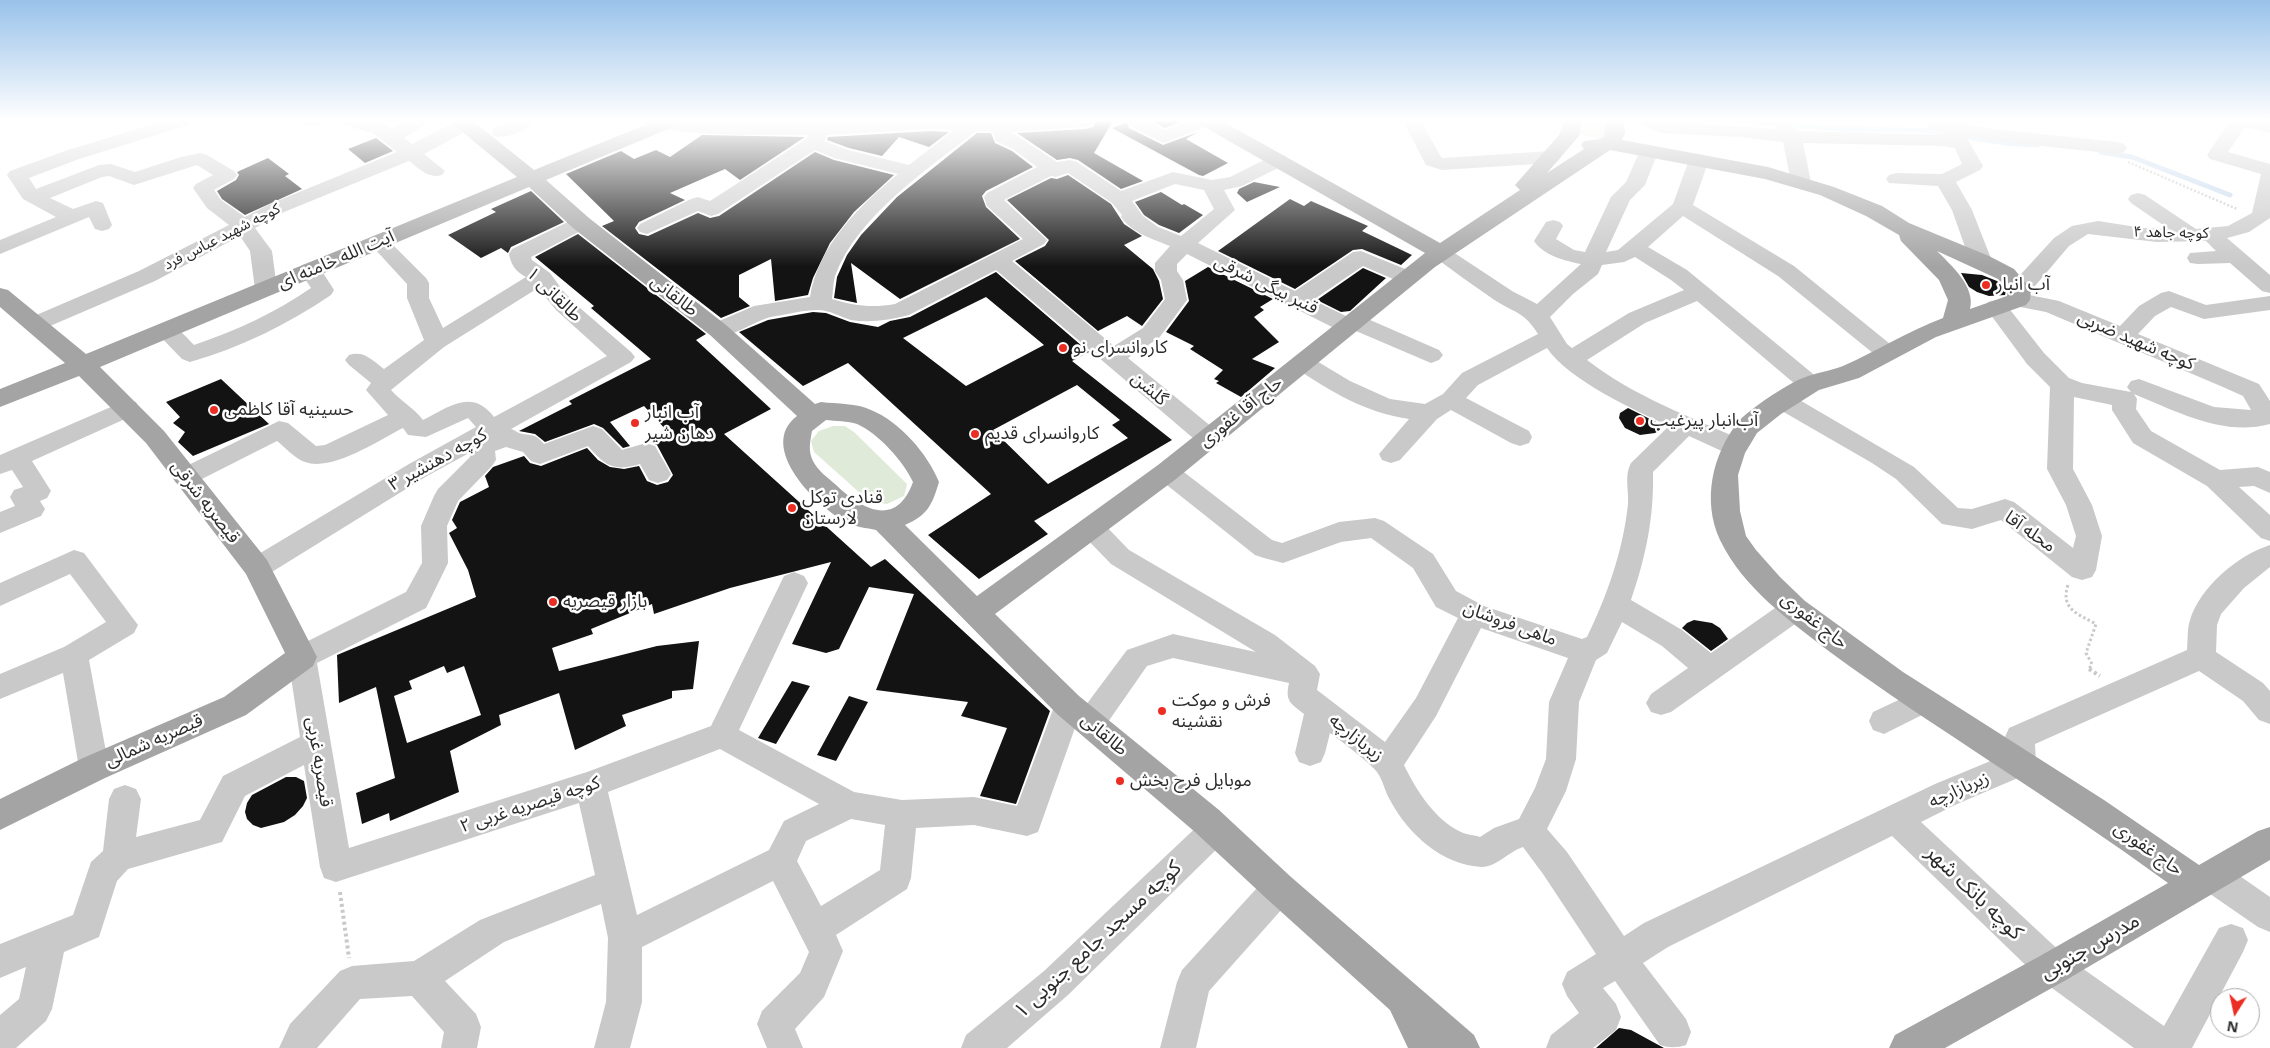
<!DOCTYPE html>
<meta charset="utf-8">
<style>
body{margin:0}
#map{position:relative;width:2270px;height:1048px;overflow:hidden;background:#fff;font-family:"Noto Sans",sans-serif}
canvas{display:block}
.north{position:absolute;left:2210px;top:988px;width:50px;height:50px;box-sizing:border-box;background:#fff;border:1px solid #ababab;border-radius:50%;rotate:190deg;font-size:14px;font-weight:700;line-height:20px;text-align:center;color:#2c2c2c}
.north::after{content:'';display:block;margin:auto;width:18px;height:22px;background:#ec2d24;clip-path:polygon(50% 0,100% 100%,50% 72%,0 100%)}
</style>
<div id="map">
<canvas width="2270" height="1048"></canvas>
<div class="north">N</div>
</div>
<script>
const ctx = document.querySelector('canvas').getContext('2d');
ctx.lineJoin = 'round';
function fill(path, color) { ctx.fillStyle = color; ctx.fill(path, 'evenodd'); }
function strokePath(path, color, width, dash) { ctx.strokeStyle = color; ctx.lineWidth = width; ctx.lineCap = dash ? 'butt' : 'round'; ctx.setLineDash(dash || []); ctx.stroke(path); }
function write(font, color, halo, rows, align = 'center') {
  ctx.font = font + ' "Noto Sans","Noto Sans Arabic",sans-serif'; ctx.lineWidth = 5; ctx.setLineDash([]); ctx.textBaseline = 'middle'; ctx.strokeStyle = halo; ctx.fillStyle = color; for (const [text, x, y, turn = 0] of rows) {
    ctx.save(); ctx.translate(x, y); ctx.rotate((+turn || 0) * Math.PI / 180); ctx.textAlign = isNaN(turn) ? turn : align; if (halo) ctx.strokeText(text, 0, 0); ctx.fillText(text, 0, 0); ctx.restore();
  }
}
fill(new Path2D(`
 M1578 121H1606L1608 128 1607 136 1600 139 1579 134Z
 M833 426H845L854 432 907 484 904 496 887 504 870 502 814 452 811 441 819 431Z`), '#e0ead8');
strokePath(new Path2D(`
 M1024 121H1040
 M1744 121 1840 129 1923 130 2005 143 2037 145
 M855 123 911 121
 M2101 152 2132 157 2230 195`), '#c2d7ec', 5);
fill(new Path2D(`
 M1096 121H1113L1094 153 1143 181 1121 189 1078 160 1070 158 1057 160 1017 133 1085 129 1093 127Z
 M1152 121H1178L1180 122 1165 128Z
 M1127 122 1129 128 1163 145 1198 132 1186 139 1228 163 1203 176 1199 175 1112 128Z
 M931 131 949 132 929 147 899 137 882 156 849 148 827 140 828 137Z
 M977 133H991L995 143 1012 151 1033 167 986 191 982 196 986 207 1020 239 900 299 851 263 857 303 834 298 837 277 847 255 861 235 897 197Z
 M702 135 805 137 740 180 725 169 670 193 685 200 639 222 635 228 639 234 648 236 698 213 710 218 719 216 815 152 834 160 894 175 854 212 830 243 813 278 808 295 775 301 771 259 739 275V297L750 306 721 318 602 226 614 221 566 174 621 151 634 159 656 150 670 157Z
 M376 138 393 151 365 163 348 149Z
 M268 158 289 174 285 176 302 189 245 215 222 199 217 191 236 180 239 175 237 172Z
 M1068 175 1111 204 1124 224 1142 236 1124 245 1153 269 1159 281 1163 299 1142 326 1127 316 1098 331 1015 261 1045 246 1049 240 1007 200 1051 178 1057 179Z
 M1254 182 1280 187 1247 202 1237 193 1239 189Z
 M531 191 564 222 511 247 508 253 501 248 481 258 448 235 496 212 491 209Z
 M1161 192 1182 205 1184 204 1203 215 1179 233 1159 225 1144 215 1135 202Z
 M1290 199 1304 206 1311 201 1368 226 1362 231 1412 255 1401 265 1362 249 1353 250 1295 289 1218 251Z
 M578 234 706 334 696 340 771 409 724 434 871 567 885 559 1050 711 1016 804 980 796 1007 728 961 716 968 702 876 690 914 594 869 587 839 649 826 653 792 644 831 562 730 588 654 614 652 604 591 629 593 634 552 648 559 671 657 646 699 641 693 689 672 691V698L622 715 626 726 575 750 559 693 499 715 501 725 450 751 459 792 390 821 389 813 362 824 356 793 395 778 376 687 339 703 337 655 476 597 468 570 449 533 457 528 452 520 460 502 489 487 485 476 493 467 524 456 530 463 541 466 587 448 598 460 610 467 624 469 639 466 647 481 657 485 668 482 673 475 657 445 650 442 668 432 644 406 610 422 630 446 623 448 603 428 594 424 545 442 535 434 519 431 572 404 569 401 651 359 591 308 594 306 535 257ZM444 666 447 673 464 666 481 715 407 743 394 696 412 689 409 681Z
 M1208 267 1273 299 1260 307 1264 310 1254 317 1279 342 1252 359 1275 368 1241 397 1216 383 1219 381 1214 379 1223 370 1190 349 1194 346 1166 332 1189 301 1185 281Z
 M1363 268 1386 278 1350 311 1341 312 1317 300Z
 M996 272 1089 352 1072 361 1172 440 1034 521 1048 534 979 579 928 535 991 494 848 363 803 386 739 332 768 320 813 312 826 313 850 322 878 327 890 321 910 317ZM986 297 1044 345 966 386 903 338ZM1077 385 1120 420 1112 425 1128 438 1048 484 993 430Z
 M1961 273 1982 275 1997 281 2006 291 2005 295 1989 296 1977 292 1969 287Z
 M221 379 269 424 193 456 178 442 185 432 173 423 180 417 166 402Z
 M1628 408 1662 425 1660 430 1655 433 1640 435 1625 428 1619 418 1620 413Z
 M1694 620 1712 623 1720 628 1728 639 1711 651 1682 628 1687 623Z
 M792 681 810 686 776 744 758 738Z
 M849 696 868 702 836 761 817 755Z
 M286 777H296L304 781 307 798 303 806 295 815 284 822 261 828 253 825 247 819 245 812 247 803 252 795Z
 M1619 1028 1631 1030 1664 1048H1596Z`), '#131313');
strokePath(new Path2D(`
 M2128 162 2237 209`), '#c9c9c9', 2.5, [2, 2]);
strokePath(new Path2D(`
 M2068 585C2060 609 2078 614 2096 624L2086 653 2092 664 2089 669 2091 670`), '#c9c9c9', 3, [2.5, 2.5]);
strokePath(new Path2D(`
 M2089 669 2100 676
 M340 892 349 958`), '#c9c9c9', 4, [3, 3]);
fill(new Path2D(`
 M163 121H190L188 125 79 159 29 178 36 189 99 165 111 164 135 172 181 157 200 153 207 155 234 171 237 175 234 179 214 190 221 200 245 217 270 204 397 152 373 133 343 125 341 121C358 121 378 118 392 129L406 121H427L425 125 404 138 412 144 457 121H472L474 124 472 128 424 154 445 171 442 175C428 179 420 169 409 161L284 212 255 228 272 251 277 289 274 294 266 296 258 294 255 289 250 251 240 236 155 281 43 329 35 331 27 329 24 324 27 319 139 271 229 225 207 208 193 188 196 184 213 175 197 165 134 185 109 176 102 177 50 198 73 209 96 201 103 203 112 225 109 229 102 231 95 229 89 217 0 254V240L56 217 23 199 7 175 10 171 65 151Z
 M303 121H323L321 125 314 127 305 125Z
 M511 121H534C528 131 506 139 494 136L492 132 494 128Z
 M643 121 821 124 881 121H1094L1092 125 1085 127 1011 132 1057 162 1070 160 1077 162 1121 191 1173 172 1212 180 1230 177 1272 156 1279 154 1286 156 1289 160 1286 164 1242 186 1224 190 1235 210 1198 243 1295 291 1353 252 1361 251 1415 273 1418 278 1415 283 1407 285 1363 266 1313 300 1346 316 1353 314 1361 316 1439 350 1443 355 1439 360 1431 363 1356 331 1348 333 1340 331 1187 254 1177 264V271L1183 280 1187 300 1159 338 1128 358 1218 432 1221 438 1218 444 1209 447 1200 444 996 270 909 315C890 320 870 323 851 320 841 317 829 310 818 310 804 310 789 314 776 316 754 319 732 341 710 335L707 330 710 325 754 306 810 297C818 246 859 206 898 174L834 158 815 150 718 214 711 216 698 211 647 234 640 232 637 228 640 224 691 199 698 197 710 201 806 139 808 135C756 134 696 138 645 125ZM931 129 954 130 909 165 848 150 824 141 827 135ZM976 131H992L996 141 1013 149 1037 167 987 193 984 197 987 206 1023 239 895 304C872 308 854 306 832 299 833 292 833 283 835 276 857 216 928 169 976 131ZM1068 173 1112 203 1122 215 1121 217C1132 233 1153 239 1170 246L1155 263V271L1161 280 1165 299 1143 328 1114 346 1012 261 1044 244 1047 240 1004 200 1051 176 1056 177ZM1175 184 1204 190 1214 209 1181 236 1158 227 1143 216 1132 201Z
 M1129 121H1149L1165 130 1188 121H1212L1210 125 1164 143 1130 126Z
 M1403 121H1421L1441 157 1443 158 1551 151 1558 153 1561 157 1558 161 1551 163 1442 170 1426 165Z
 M1640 121H1663L1776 129 1773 125 1775 121H1787L1797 131 1946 135 1944 132 1930 129 1928 125 1930 121H1944L2003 130 2117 142 2124 144 2127 148 2124 152 2117 154 2003 142 1965 135 1983 166 1980 170 1956 182 1972 210 1992 261 1989 266 1981 267 1973 266 1970 261 1952 210 1938 186 1889 183 1886 179 1889 175 1896 173 1942 174 1962 164 1955 148 1943 146 1803 143 1811 182 1808 186 1801 188 1794 186 1791 182 1783 142 1740 137 1661 133 1642 125Z
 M2230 121H2270V133L2245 127 2228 152 2270 164V218L2249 232 2227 238 2270 275V293L2262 291 2230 263 2198 264 2190 263 2187 258 2190 253 2216 251 2206 241 2157 242 2088 234 2069 246 2035 286 2025 294 2059 301 2120 326 2139 306 2161 293 2169 291 2206 305 2270 296V310L2204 319 2171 307 2155 316 2138 334 2259 384 2270 401V424C2223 437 2176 411 2134 394L2137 399 2136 409 2151 431 2220 470 2258 467 2270 472V493L2254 486 2239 487 2270 515V541L2261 538 2207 486 2133 443 2112 410V405L2074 397 2073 469 2092 505 2102 536 2096 570 2092 577 2082 580 2072 577 2001 520 1972 529 1942 524 1896 479 1872 463 1775 407 1771 401 1775 395 1783 393 1791 395 1914 467 1958 508 1972 509 2005 499 2014 502 2073 548 2076 536 2066 505 2047 469 2050 387 2027 364 1985 307 1988 302 1996 300 2004 302 2044 353 2069 378 2082 383 2131 392 2127 387 2131 381 2139 379 2214 407 2251 410 2243 396 2223 387 2046 312 2010 305 2007 300 2010 295 2014 294 2009 289 2012 284 2054 238 2072 226 2098 221 2143 228 2169 229 2131 203 2128 199 2131 195 2138 193 2145 195 2196 229 2228 226 2252 213 2261 174 2210 159 2207 155Z
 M1648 146 1655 148 1658 152 1645 185 1630 200 1606 252 1618 250 1673 204 1689 160 1692 156 1699 154 1706 156 1709 160 1693 205 1794 266 1895 348 1899 353 1895 358 1887 361 1879 358 1778 276 1683 216 1648 247 1687 270 1818 378 1822 384 1818 390 1810 392 1802 390 1697 301 1645 323 1587 360C1633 396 1691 417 1744 441L1747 447 1744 453 1735 456 1726 453 1689 436 1653 472C1654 518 1646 556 1631 600L1682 630 1711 653 1785 601 1795 598 1805 601 1809 609 1805 617 1671 712 1661 715 1651 712 1646 703 1651 694 1688 668 1662 646 1622 622 1607 653 1596 660 1579 702 1576 759 1566 791 1547 829 1567 852 1624 936 1644 923 1935 784 2005 755V737L2009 728 2187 650C2188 640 2187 629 2190 620 2200 587 2238 555 2270 545V567L2244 588 2221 614 2217 625 2216 652 2263 683 2270 691V724L2259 720 2243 701 2199 671 2035 744 2036 763 2032 772 1957 804 1921 822 2065 956 2164 1026 2219 928 2231 924 2243 928 2248 940 2243 952 2192 1048H2134L2041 980 1892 836 1668 947 1643 963 1686 1019 1691 1032 1686 1045C1676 1048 1670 1048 1660 1045L1615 981 1603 988 1616 1004 1621 1017 1616 1030 1593 1048H1546L1551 1035 1579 1013 1567 996 1562 984 1567 972 1596 954 1543 874 1523 847C1510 851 1496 867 1482 867 1442 865 1408 834 1390 800 1385 792 1383 780 1377 772 1368 761 1342 742 1330 733L1325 753 1321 762 1310 766 1299 762 1295 753 1304 714C1290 703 1285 701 1289 683L1173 658 1147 666 1101 732 1090 736 1079 732 1076 725 1038 832 1027 836 974 825 916 828 911 878 907 889 836 935 843 951 824 997 795 1029 803 1048H767L757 1024 762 1011 800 973 809 952 773 881 642 947V1002L630 1048H594L606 1002 608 938 601 904 504 942 445 981 476 1014 481 1027 477 1048H441L444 1032 412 996 360 999 317 1048H279L290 1024 340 971 352 966 414 961 480 920 595 875 579 803 336 882 324 878 320 867 304 765 245 796 222 842 128 869 117 881 99 937 64 952 52 1009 46 1021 16 1048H0V1015L19 999 26 967 0 978V944L73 915 91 862 103 851 109 799 114 789 125 785 136 789 141 799 136 837 200 820 223 776 300 737 288 657 292 649 406 592 422 563 421 526 434 496 438 489 470 457 471 452 427 476 267 575 257 578 247 575 243 568 247 561 409 464 476 427 468 418 426 437 408 435 403 428C379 440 332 472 305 462 295 459 285 447 277 441L194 483 185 486 176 483 172 477 176 471 279 421 288 423 316 446 325 445 388 415 366 390 371 383 349 365 345 360 349 355C364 350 372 360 384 369L424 340 407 298V284L372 246 368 242 372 238 379 236 386 238 426 278 429 283V298L443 328 526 277C516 272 511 265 509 254L512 249 574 219 581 217 588 219 591 223 588 227 531 257 532 260 550 273 564 292 580 308 631 352 635 357 631 362 511 429C515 430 519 434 523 434 535 436 535 434 544 444L593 426 602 429 622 450 646 443 655 446 671 474 667 480 658 483 649 480 640 464C614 472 605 466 588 446L540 464 531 461 523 452 506 447 495 451 496 460 492 466 458 501 447 526 448 563 426 608 317 663 349 848 587 772 711 726 784 576 794 572 804 576 808 583 739 730 854 792 902 800 974 797 1017 806 1058 696 1068 693 1078 696 1083 705 1080 713 1127 650 1173 634 1256 652 1111 564 1082 534 1078 527 1082 520 1091 517 1100 520 1129 550 1275 635 1315 666 1320 674 1317 690 1385 742 1416 698 1458 618 1436 607 1413 568 1371 538 1341 542 1283 563 1264 558 1255 555 1158 478 1154 472 1158 466 1167 463 1176 466 1272 540 1282 543 1339 522 1375 518 1384 521 1433 554 1456 591 1484 606 1582 639 1587 637C1607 596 1623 551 1628 504 1629 490 1624 475 1631 463L1669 426C1634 410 1567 379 1547 348L1478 385 1466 398 1529 431 1532 437 1529 443 1520 446 1511 443 1451 410 1437 419 1400 460 1391 463 1382 460 1379 454 1409 419C1363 412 1332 392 1294 367L1290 362 1294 357 1302 354 1310 357 1350 381 1390 399 1425 404 1443 394 1462 373 1538 334C1524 311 1514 313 1493 299 1473 285 1453 271 1433 256L1429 252 1433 248 1440 246 1447 248 1512 291 1537 304 1581 264C1565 261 1543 255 1534 241L1546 222 1553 220 1560 222 1563 226 1556 239 1574 250 1585 252 1611 197 1626 182 1641 148ZM1635 257 1671 280 1684 290 1629 313 1572 348 1567 344 1550 317 1573 294 1598 274 1602 265 1624 262ZM538 288 556 310 607 356 494 417C472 388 449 407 423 420 414 408 401 401 391 390L444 347ZM1481 628 1568 658 1549 702 1546 759 1535 788 1519 819 1494 828 1480 837C1474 835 1467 835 1461 832 1435 820 1416 790 1404 765L1436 716ZM720 749 819 804 784 821 769 850 637 915 608 792ZM851 819 885 825 880 870 821 906 797 861 806 841Z
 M310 263 318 265 334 290 331 295C288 324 240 348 190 362L182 359 155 331 158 326C175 321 183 334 194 345 235 331 275 313 311 288L299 270 302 265Z
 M127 400 136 402 139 408 136 414 32 461 51 491 47 498 40 501 45 509 41 516 0 533V512L15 506 10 497 14 490 23 487 12 470 0 474V455Z
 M74 550 84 553 138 625 134 633 89 660 109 768 105 777 94 781 83 777 79 768 63 673 0 699V674L64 647 106 622 70 574 0 606V583Z
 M1922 689 1932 692 1937 701 1932 710 1884 734 1873 730 1869 721 1873 712Z
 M1216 815 1227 819 1232 829 1227 839 1068 995 1007 1048H961L966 1035 1044 971 1205 819Z
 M2212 861 2224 865 2270 897V932L2258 927 2200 887 2196 876 2200 865Z
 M1279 873 1291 877 1296 888 1291 899 1209 991 1196 1048H1160L1177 982 1182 970 1267 877Z`), '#c9c9c9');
fill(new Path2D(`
 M452 121H473L534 170 655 121H680L678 125 546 180 589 218 726 325 815 404 821 402C837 404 857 403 871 410 900 422 927 453 939 482 932 505 928 515 905 525L977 596 1158 465 1425 253 1201 125 1199 121H1222L1440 243 1520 190 1515 185 1559 135 1564 121H1582L1579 136 1547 173 1584 149 1581 145 1584 141 1600 139 1604 137 1606 121H1624L1625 133 1622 140 1768 167 1834 187 1882 206 1909 223 1989 256 2014 269 2031 289 2030 300 2026 305 1936 337 1859 378 1819 390 1781 414 1757 433 1745 453 1738 475 1740 511 1746 536 1756 550 1780 577 1805 601 1903 672 2104 800 2199 865 2258 831 2270 827V860L2066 980 1945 1048H1889L1895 1035 2040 956 2168 883C2110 841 2051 801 1991 762 1937 726 1883 691 1830 652 1790 621 1743 588 1720 540 1702 501 1712 455 1738 422 1748 410 1787 384 1803 378 1815 373 1830 371 1843 366 1877 351 1908 331 1943 318L1948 300 1939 280 1901 241 1899 235 1866 216 1820 195 1765 179 1610 150 1435 267 1176 479 995 614 1079 696 1219 810 1291 877 1474 1035 1480 1048H1408L1390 1010 1267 899 1195 832 1057 714 876 530C867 528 855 527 846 522 817 507 756 447 797 416L710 335 573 228 529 187 100 367 164 431 267 560 317 657 313 666 246 715 105 778 0 830V799L83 758 224 697 285 653 246 574 146 443 79 376 0 407V389L65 363 0 307V288L8 290 86 354 517 177 454 125ZM1937 251 1998 279 2008 290 2007 296 1970 309C1976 287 1951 265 1937 251ZM826 420C835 421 848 421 857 424 878 433 904 462 913 482 896 529 861 509 835 484 827 477 818 471 813 461 808 451 810 442 812 431Z`), '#a4a4a4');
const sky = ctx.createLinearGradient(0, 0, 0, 267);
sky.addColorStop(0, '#99c2ea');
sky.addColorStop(0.45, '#fff');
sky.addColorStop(1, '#ffffff00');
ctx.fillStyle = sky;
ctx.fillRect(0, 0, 2270, 267);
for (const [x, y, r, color] of [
 [1986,285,5,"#ec2d24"],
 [1063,348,5,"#ec2d24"],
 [214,410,5,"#ec2d24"],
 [1640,421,5,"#ec2d24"],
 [635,423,5,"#ec2d24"],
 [975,434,5,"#ec2d24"],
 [792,508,5,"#ec2d24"],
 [553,602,5,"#ec2d24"],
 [1162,711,5,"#ec2d24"],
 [1120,781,5,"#ec2d24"]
]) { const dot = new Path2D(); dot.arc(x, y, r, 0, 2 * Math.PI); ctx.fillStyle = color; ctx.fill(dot); strokePath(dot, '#fff', 2); }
write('15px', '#2c2c2c', '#fff', [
 ["کوچه جاهد ۴",2171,233,1],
 ["کوچه شهید عباس فرد",222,237,-27]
]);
write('18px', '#2c2c2c', '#fff', [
 ["آیت الله خامنه ای",336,260,-23],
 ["قنبر بیگی شرقی",1266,285,26],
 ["طالقانی ۱",554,295,44],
 ["طالقانی",674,296,38],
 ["کوچه شهید ضربی",2136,341,23],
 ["گلشن",1149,389,40],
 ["حاج آقا غفوری",1241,412,-39],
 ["کوچه دهنشیر ۳",438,460,-29],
 ["قیصریه شرقی",205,502,52],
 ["محله آقا",2030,532,35],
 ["حاج غفوری",1814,621,38],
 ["ماهی فروشان",1510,624,20],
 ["طالقانی",1104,735,40],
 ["زیربازارچه",1356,738,39],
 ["قیصریه شمالی",154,741,-24],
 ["قیصریه غربی",319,762,81],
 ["زیربازارچه",1959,790,-24],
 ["کوچه قیصریه غربی ۲",530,805,-18],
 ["حاج غفوری",2148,849,35]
]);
write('18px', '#2c2c2c', '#fff', [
 ["آب انبار",1996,285],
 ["کاروانسرای نو",1073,348],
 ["حسینیه آقا کاظمی",224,410],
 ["آب انبار",645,413],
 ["دهان شیر",645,434],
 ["آب‌انبار پیرغیب",1650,421],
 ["کاروانسرای قدیم",985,434],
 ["قنادی توکل",802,498],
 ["لارستان",802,519],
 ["بازار قیصریه",563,602],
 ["فرش و موکت",1172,701],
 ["نقشینه",1172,722],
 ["موبایل فرح بخش",1130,781]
], 'left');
write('21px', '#2c2c2c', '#fff', [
 ["کوچه بانک شهر",1974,893,44],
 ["کوچه مسجد جامع جنوبی ۱",1098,940,-43],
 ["مدرس جنوبی",2090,947,-30]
]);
</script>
